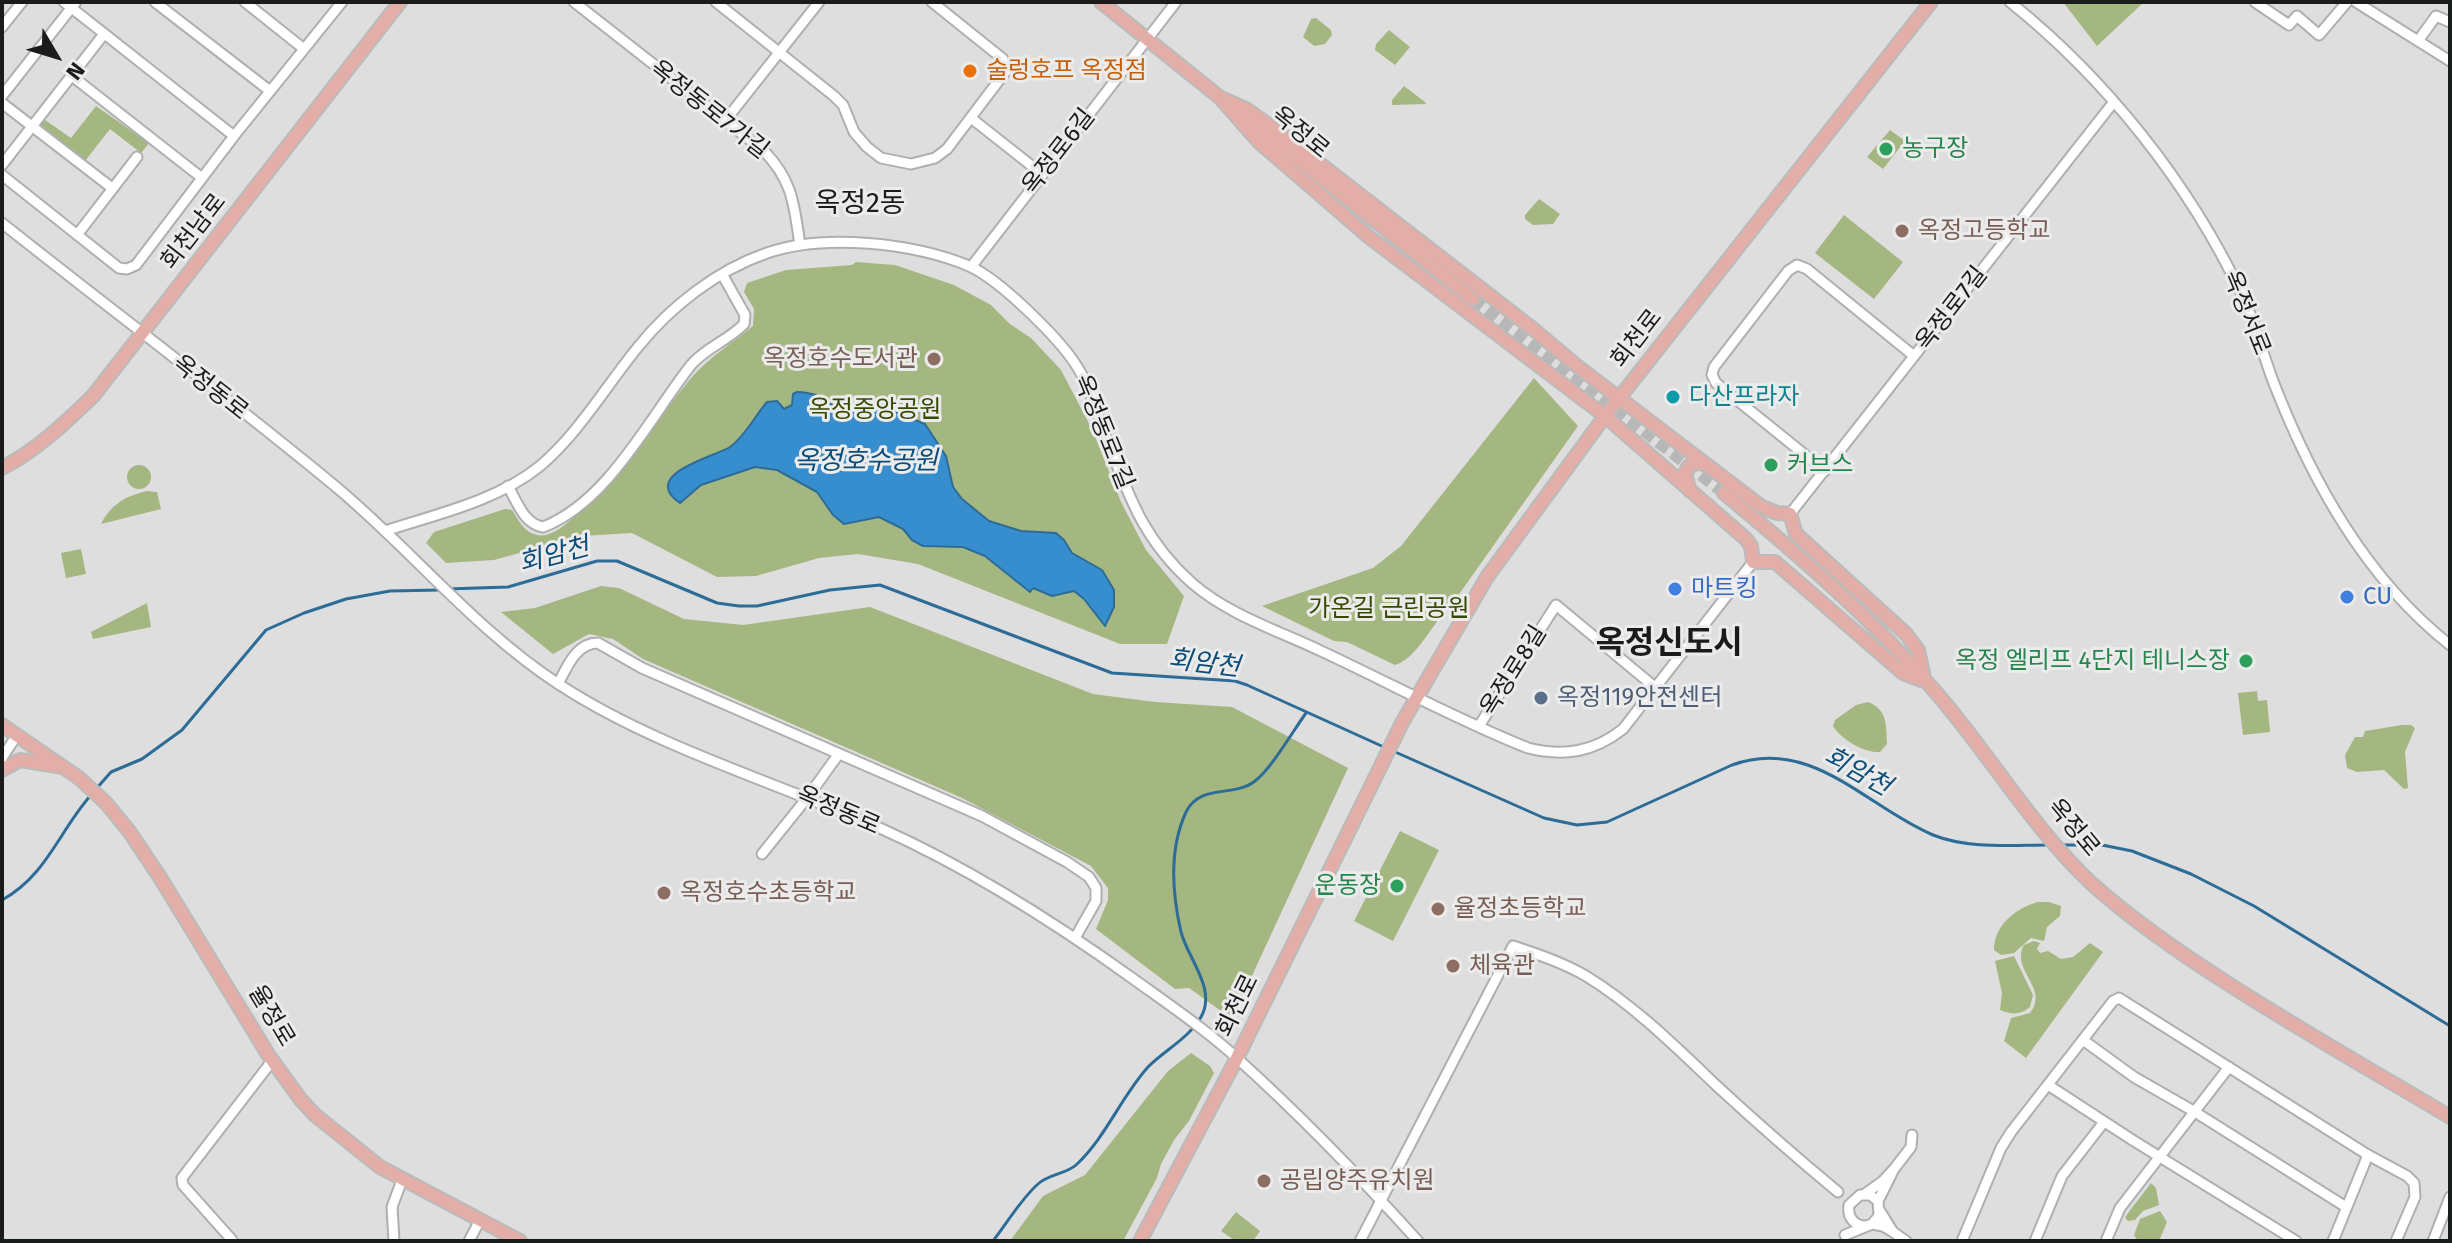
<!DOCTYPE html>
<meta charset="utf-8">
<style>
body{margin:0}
#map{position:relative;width:2452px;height:1243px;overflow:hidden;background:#dededf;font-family:"Fira Sans",sans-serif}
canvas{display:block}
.frame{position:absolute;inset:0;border:4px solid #1a1b1b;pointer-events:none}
.north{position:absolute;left:16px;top:16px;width:80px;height:80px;-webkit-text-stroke:6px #ebebec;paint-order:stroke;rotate:128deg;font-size:22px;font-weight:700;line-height:32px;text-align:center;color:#1a1b1b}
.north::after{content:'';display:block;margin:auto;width:28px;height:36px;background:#1a1b1b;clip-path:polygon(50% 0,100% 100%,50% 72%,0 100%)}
</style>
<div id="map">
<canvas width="2452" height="1243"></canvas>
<div class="frame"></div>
<div class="north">N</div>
</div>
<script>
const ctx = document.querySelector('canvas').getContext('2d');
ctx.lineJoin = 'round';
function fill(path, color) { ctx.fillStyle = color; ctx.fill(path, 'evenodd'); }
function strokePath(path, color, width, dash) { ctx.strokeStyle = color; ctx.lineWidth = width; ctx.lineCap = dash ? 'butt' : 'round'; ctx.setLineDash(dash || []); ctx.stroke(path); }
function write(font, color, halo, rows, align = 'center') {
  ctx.font = font + ' "Fira Sans","Noto Sans KR",sans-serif'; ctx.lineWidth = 6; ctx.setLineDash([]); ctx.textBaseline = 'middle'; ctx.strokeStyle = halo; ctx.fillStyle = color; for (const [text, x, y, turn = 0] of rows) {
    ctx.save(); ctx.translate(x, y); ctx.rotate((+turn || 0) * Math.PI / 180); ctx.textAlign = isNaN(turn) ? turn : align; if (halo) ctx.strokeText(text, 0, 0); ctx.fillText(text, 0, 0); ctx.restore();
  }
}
fill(new Path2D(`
 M2063 2H2144L2097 46Z
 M1316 18 1331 30 1332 35 1325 44 1314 46 1303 37 1311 19Z
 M1389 30 1410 47 1395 65 1375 50 1376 44Z
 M1404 86 1425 102 1426 104 1392 105V100Z
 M96 106 149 143 141 153 110 129 85 161 39 125 45 120 71 138Z
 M1890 130 1905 141 1883 169 1867 157Z
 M1539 199 1560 214 1553 224 1533 225 1525 219V215Z
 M1844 215 1903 262 1874 299 1815 253Z
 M856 262 895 265 954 285 991 305 1010 324 1031 338 1061 370 1093 431 1121 502 1146 550 1184 596 1167 644H1120L918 564 858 554 819 558 756 576 717 577 632 533 582 536 494 560 446 563 426 543 434 532 505 509 512 510C519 521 524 532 537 535 551 538 565 525 574 517 627 475 650 426 692 377 710 357 732 343 753 326L754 309 744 292 747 283 786 270 852 265Z
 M1534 378 1578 426 1450 607C1431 624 1418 658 1395 665L1347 642 1334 641 1262 606 1373 568 1401 546Z
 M127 477a12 12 0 1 1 24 0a12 12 0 1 1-24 0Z
 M147 491 157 492 161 509 101 524C111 504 126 496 147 491Z
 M81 549 86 574 66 578 61 553Z
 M601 586 619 588 684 619 743 625 870 607 1093 694 1155 702 1232 707 1348 768 1232 1019 1189 988 1175 989 1096 929 1108 900V888L1091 866 962 798 643 659 613 639 589 634 553 654 501 612 535 608Z
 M147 603 151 627 93 639 91 632Z
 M2257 691 2258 701 2267 700 2270 732 2243 735 2238 693Z
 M1868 702C1888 710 1886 725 1887 744L1880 752C1864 753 1842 740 1833 726L1835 720 1856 705Z
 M2402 725H2411L2415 728 2405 752 2408 788 2404 789 2384 770 2357 772 2347 768 2345 755 2355 737H2363L2365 731Z
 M1400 831 1439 850 1393 941 1354 921Z
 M2038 902H2049L2061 906 2060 916 2047 927 2044 941 2031 938 2014 953 2001 955 1994 950C1994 925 2016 908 2038 902Z
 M2034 941 2040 943 2037 949 2040 953 2048 951 2061 959 2073 957 2090 943 2103 952 2026 1058 2004 1041 2011 1018 2030 1013C2050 988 2010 970 2024 945Z
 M2014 956 2033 995 2030 1007C2020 1015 2012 1015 2000 1010L2002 993 1995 961Z
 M1191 1053 1210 1066 1214 1073 1189 1121 1174 1140 1161 1164 1157 1178 1123 1241H1010L1043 1196 1085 1175 1168 1071Z
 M2151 1183 2156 1188 2159 1205 2143 1211 2135 1220 2128 1221 2125 1218 2128 1213Z
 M2160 1211 2167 1222 2159 1241H2138L2134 1235 2140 1219Z
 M1236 1212 1260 1231 1253 1241 1234 1240 1221 1231Z`), '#a4b781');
const water = new Path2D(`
 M797 392C810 392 827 397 835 408L859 402 861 406 890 410 925 424 946 456 953 487 962 499 989 521 1021 531 1056 533 1064 540 1072 553 1102 570 1114 590V607L1105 626 1084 599 1074 591 1052 596 1033 588 1030 592 985 556 963 547 923 546 912 540 903 529 879 517 844 524 833 515 817 492 777 470 755 467 701 485 680 503C638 474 717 456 730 447 745 436 755 416 767 402L777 401 784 409 792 405 793 394Z`);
fill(water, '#378ece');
strokePath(water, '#2e6c98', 2);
strokePath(new Path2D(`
 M447 589 508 587 597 561H617L717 603 739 606H757L830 590 880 585 1112 673 1235 681 1247 685 1386 748
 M1393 751 1544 818 1577 825 1607 822 1732 765C1812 736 1866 807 1933 835 1968 849 2011 845 2048 845
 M96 789 111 772 142 759 182 730 266 630 304 613 346 599 390 591 440 590
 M2060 845H2102L2132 851 2191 874 2254 906 2450 1026
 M2 900C47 875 59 831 91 795
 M993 1241C1007 1223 1021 1199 1038 1184 1049 1174 1066 1174 1076 1165 1106 1137 1121 1097 1148 1067 1165 1050 1189 1038 1201 1017 1217 989 1188 959 1181 932 1172 893 1169 849 1186 812 1200 783 1234 798 1255 781 1271 769 1293 731 1306 713`), '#2e6c98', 3);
strokePath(new Path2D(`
 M1473 299 1724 493`), '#b7b7b8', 12, [12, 6]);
const minor = new Path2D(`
 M64 2 234 136
 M155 2 270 91
 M245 2 304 49
 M574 2 764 151C793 181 794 205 800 245
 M716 2 834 96 843 105 854 132 867 147 881 158 911 164 935 158 947 149 1006 71 1003 59 932 2
 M2010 2C2106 79 2189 183 2242 295 2255 322 2262 352 2273 381 2311 479 2365 578 2450 645
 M2255 2 2289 25 2297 16 2319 35 2347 2
 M2356 2 2450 61
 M2 27 22 2
 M2418 41 2436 16 2450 22
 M72 76 202 178
 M2 96 76 2
 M2 103 112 188
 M971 118 1042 174
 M725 121 819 2
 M2 165 104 34
 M2 175 119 268 127 269 136 265 234 136 342 2
 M2 223C113 311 226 396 335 486 412 550 475 630 560 685 655 747 778 783 882 829 971 869 1054 922 1132 978 1168 1004 1205 1029 1238 1059 1301 1116 1361 1178 1418 1241
 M77 235 137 157
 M971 267 1176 2
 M1825 471 1716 383 1712 375 1714 367 1788 271 1797 265 1807 269 1914 356
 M508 486C517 502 524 524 543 527 608 502 650 417 691 365 705 348 729 340 744 324L745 315 722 274
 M1790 514 2113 103
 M385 531C437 514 497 501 540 466 579 433 606 386 638 347 670 307 717 270 767 253 824 233 914 243 969 266 999 279 1058 337 1076 365 1088 383 1095 406 1102 426 1126 488 1140 537 1192 583 1227 614 1279 631 1321 651 1390 683 1457 720 1528 748 1564 757 1594 752 1623 729L1753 562
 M558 684C567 667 576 643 598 643L642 668 982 816 1067 862 1089 877 1096 888V901L1075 938
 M1479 726 1556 605 1657 689
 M2 758 17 735
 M762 854 807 798 838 755
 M2083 1040 2134 1077 2195 1112 2346 1207
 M2048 1085 2134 1141 2296 1241
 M1894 1169 1911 1147 1912 1135
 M1865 1194 1883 1181 1894 1169 1878 1201
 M1872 1224 1883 1226 1893 1232 1880 1211
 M1893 1232 1906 1241
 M1845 1235 1872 1224 1879 1216 1878 1201 1870 1195H1860L1849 1205C1847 1217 1854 1226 1866 1226
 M232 1240 183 1185 182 1178 272 1061
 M394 1241 392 1207 402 1180
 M469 1241 480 1220
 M1360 1241 1513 946C1537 954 1564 963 1586 976 1635 1006 1677 1048 1718 1087 1757 1123 1797 1158 1838 1192
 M1962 1241 2001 1148 2011 1132 2113 1001 2119 998 2368 1155 2407 1176 2414 1183 2415 1197 2396 1241
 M2035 1241 2062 1176 2104 1122
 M2106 1241 2120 1208 2229 1067
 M2333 1241 2368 1155
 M2433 1241 2450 1197`);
const major = new Path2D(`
 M1101 2 1223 100
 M1219 97 1246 109 1284 136 1533 329 1577 366 1762 507 1777 513 1790 514 1796 534 1906 634 1918 650 1924 678
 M1222 100 1259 142 1369 237 1605 416 1746 539 1751 546 1753 562H1775L1903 673 1921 680
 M1244 116 1473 299
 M2 468C37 450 65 423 93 396L400 2
 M1690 491 1685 474 1688 467 1698 462 1706 465
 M1724 493C1799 555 1875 621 1939 696 1991 757 2033 828 2091 883 2133 921 2180 953 2227 983 2300 1030 2376 1073 2450 1117
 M2 725 79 778 106 803 129 831 161 879 269 1056 301 1100 315 1115 380 1167 520 1241
 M2 770 20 760 63 767
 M1140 1241 1237 1058 1403 721 1487 577 1605 416 1931 2`);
strokePath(minor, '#aeafb0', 13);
strokePath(major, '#babbbb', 16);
strokePath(minor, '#fff', 9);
strokePath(major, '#e3aea8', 12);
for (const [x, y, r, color] of [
 [970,71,8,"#e8710a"],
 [1886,149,8,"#2e9e5b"],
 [1902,231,8,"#8d6e63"],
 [934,359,8,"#8d6e63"],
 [1673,397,8,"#0f9aa8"],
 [1771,465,8,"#2e9e5b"],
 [1675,589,8,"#3f7fe0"],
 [2347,597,8,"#3f7fe0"],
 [2246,661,8,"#2e9e5b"],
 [1541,698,8,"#5c6f8a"],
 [1397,886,8,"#2e9e5b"],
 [664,893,8,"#8d6e63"],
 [1438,909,8,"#8d6e63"],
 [1453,966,8,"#8d6e63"],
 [1264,1181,8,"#8d6e63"]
]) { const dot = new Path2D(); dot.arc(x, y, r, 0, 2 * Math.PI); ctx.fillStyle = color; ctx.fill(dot); strokePath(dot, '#ebebec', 3); }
write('24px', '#c56008', '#ebebec', [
 ["술렁호프 옥정점",986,71]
], 'left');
write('24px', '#1a1b1b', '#ebebec', [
 ["옥정동로7가길",709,110,38],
 ["옥정로",1300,133,39],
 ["옥정로6길",1059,152,-52],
 ["회천남로",194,232,-52],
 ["옥정로7길",1952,309,-52],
 ["옥정서로",2246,313,68],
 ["회천로",1637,339,-52],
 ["옥정동로",210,388,38],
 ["옥정동로7길",1103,432,68],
 ["옥정로8길",1514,671,-58],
 ["옥정동로",838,811,23],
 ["옥정로",2073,828,50],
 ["회천로",1238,1006,-64],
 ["율정로",271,1016,59]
]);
write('24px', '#27864d', '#ebebec', [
 ["농구장",1902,149],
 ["커브스",1787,465],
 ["옥정 엘리프 4단지 테니스장",2230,661,"right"],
 ["운동장",1381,886,"right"]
], 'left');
write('24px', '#785e54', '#ebebec', [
 ["옥정고등학교",1918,231],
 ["옥정호수도서관",918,359,"right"],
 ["옥정호수초등학교",680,893],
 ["율정초등학교",1454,909],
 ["체육관",1469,966],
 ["공립양주유치원",1280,1181]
], 'left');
write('24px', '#0d838f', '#ebebec', [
 ["다산프라자",1689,397]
], 'left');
write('24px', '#374900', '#ebebec', [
 ["옥정중앙공원",875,410],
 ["가온길 근린공원",1389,609]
]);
write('24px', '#366cbe', '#ebebec', [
 ["마트킹",1691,589],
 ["CU",2363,597]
], 'left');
write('24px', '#4e5e75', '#ebebec', [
 ["옥정119안전센터",1557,698]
], 'left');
write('italic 26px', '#0d4e79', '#ebebec', [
 ["옥정호수공원",866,462],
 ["회암천",554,556,-15],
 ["회암천",1204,664,7],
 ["회암천",1857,772,29]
]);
write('28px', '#1a1b1b', '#ebebec', [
 ["옥정2동",860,204]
]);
write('bold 32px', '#1a1b1b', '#ebebec', [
 ["옥정신도시",1669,644]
]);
</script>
